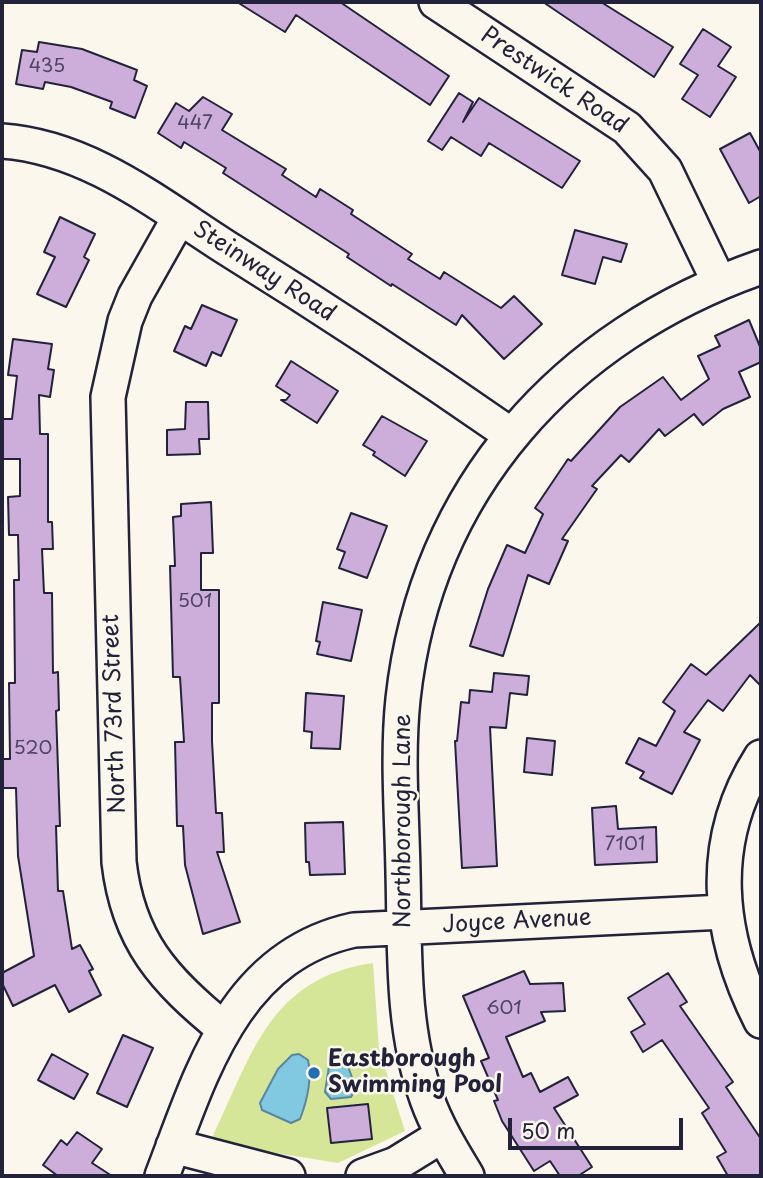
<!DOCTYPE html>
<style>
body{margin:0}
#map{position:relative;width:763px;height:1178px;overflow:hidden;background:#fbf7ec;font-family:"Playpen Sans",sans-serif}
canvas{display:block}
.frame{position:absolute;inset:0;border:4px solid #22223b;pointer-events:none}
.scale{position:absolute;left:508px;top:1118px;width:175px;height:32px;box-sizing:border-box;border:4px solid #22223b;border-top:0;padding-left:9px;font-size:21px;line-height:24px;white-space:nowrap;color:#22223b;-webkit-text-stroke:5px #fbf7ec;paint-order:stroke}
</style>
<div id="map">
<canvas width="763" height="1178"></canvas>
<div class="frame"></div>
<div class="scale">50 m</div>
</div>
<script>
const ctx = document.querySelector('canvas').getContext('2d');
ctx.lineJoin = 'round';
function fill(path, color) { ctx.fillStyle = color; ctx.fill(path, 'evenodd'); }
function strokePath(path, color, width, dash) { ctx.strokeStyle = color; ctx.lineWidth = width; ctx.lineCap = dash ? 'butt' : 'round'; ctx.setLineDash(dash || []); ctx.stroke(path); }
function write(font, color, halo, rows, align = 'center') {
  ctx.font = font + ' "Playpen Sans",sans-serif'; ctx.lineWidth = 5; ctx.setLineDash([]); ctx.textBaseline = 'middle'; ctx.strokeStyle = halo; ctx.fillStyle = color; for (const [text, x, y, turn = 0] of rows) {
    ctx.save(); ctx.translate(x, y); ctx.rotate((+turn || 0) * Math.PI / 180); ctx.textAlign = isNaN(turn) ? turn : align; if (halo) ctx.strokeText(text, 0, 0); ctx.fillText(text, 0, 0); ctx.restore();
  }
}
fill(new Path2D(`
 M373 963 379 1049 405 1131 338 1163 233 1146 212 1138C252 1055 269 978 373 963Z`), '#d6e699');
const water = new Path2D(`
 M299 1054 308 1060C312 1079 307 1101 300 1119L291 1123 262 1110 260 1103 278 1069 292 1055Z
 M338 1055 344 1056 356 1088 351 1097 331 1099 325 1092 330 1060Z`);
fill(water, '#80c9e1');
strokePath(water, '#5a869f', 2);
const building = new Path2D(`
 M237 2H340L449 76 430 105 296 15 285 32Z
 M543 2H601L673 47 654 77Z
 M703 29 731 47 718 66 736 77 710 117 682 99 698 75 680 64Z
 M39 42 82 49 137 70 134 80 147 86 135 118 110 108 112 102 71 87 45 82 43 89 16 84 22 50 37 52Z
 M459 93 473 102 463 122 479 98 580 161 562 188 489 143 481 156 451 137 442 150 428 141Z
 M203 97 232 114 222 130 286 169 282 175 316 197 320 189 353 210 351 214 412 254 408 259 440 279 444 272 501 308 514 296 542 324 504 359 462 315 456 325 392 284 391 286 347 257 349 254 223 173 226 168 184 142 181 148 158 133 176 103 189 111Z
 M750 133 761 153V196L749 203 720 149Z
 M60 217 95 234 84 257 89 260 66 307 37 294 55 257 44 252Z
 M575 230 627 244 621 262 603 257 595 284 562 275Z
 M202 305 237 320 221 356 212 352 206 366 174 351 185 326 191 329Z
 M749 320 761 349V362L739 372 750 397 723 409 703 425 694 414 665 436 659 429 629 462 621 455 592 486 597 489 562 539 568 541 549 584 528 575 503 656 470 646 488 589 507 545 525 553 543 514 535 508 568 459 571 461 620 407 663 377 681 400 709 379 698 356 720 346 715 336Z
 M13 339 52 344 48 369 54 370 50 397 39 395 40 434H48V522H52L53 549H42L44 593H52L53 673 58 672 59 710 56 711 60 826H56L58 891H63L72 949 80 945 93 969 89 971 101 995 69 1012 55 985 13 1006 2 983V973L34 956 18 856 16 788H2V759H10L9 683H15L14 580H19L18 535H9L8 497 20 496V459H2V419H12L17 376 8 375Z
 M291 361 338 391 317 423 281 400H286L290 395 276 386Z
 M186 402H208L209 439H199L200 454 167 455V430L185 429Z
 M382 416 427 441 405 476 373 455 375 452 363 445Z
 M211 502 213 553H201V590H219V703H212V741L216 813H222L224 852H217L240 922 203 934 185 865 183 826H177L175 742H184L180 677H173L170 566H175L173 517 181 516V504Z
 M351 513 387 526 367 578 339 568 345 552 337 549Z
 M323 602 362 610 351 661 317 654 320 642 316 641Z
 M761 622V686L750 675 723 711 708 700 684 732 700 740 672 794 640 778 644 772 626 763 639 738 656 746 675 711 663 702 691 664 706 675Z
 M494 673 529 676 527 695 510 693 506 728 490 727 497 866 462 868 455 741H457L461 702 469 703 470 690 492 692Z
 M306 693 344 696 340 749 311 748 312 732 304 731Z
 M527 738 555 741 552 775 524 772Z
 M616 806 618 829 656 827 657 862 595 865 592 808Z
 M343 822 345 874 310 875 309 862H306L305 823Z
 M524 971 530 984 563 983 565 1011 541 1012 545 1021 506 1037 523 1077 531 1073 540 1092 568 1077 578 1095 554 1108 592 1167 578 1176H560L550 1161 534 1171 502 1121 494 1101 498 1100 481 1061 489 1058 463 996Z
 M668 973 687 1002 680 1006 733 1082 726 1087 761 1139V1176H728L717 1157 726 1152 702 1113 709 1108 662 1040 643 1052 631 1032 645 1024 628 998Z
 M123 1035 153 1048 127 1107 97 1093Z
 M52 1054 88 1074 74 1099 38 1080Z
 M368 1104 372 1139 331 1143 327 1108Z
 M77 1132 102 1149 92 1163 112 1176H58L43 1165 61 1140 67 1145Z`);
fill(building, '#cdaeda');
strokePath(building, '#22223b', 2);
const minor = new Path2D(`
 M436 2 627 128 665 170 719 282
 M2 141C89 147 159 205 230 250 325 309 419 371 511 435
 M179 218 135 296 125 321 108 397 119 862C128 941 164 980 224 1029
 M761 757C707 842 717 935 761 1021
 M173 1146 288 1176
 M162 1176C201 1075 233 956 354 930L724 912
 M363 1176 396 1164 443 1135
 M467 1176C452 1151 437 1127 427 1099 401 1027 405 948 403 873 402 815 397 756 403 699 426 488 565 335 761 267`);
strokePath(minor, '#22223b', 38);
strokePath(minor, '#fbf7ec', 33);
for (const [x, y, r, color] of [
 [314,1073,7,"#1f6fb2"]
]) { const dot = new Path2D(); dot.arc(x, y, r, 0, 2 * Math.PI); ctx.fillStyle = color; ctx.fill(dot); strokePath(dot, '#fbf7ec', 2.5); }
write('19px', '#4d4563', null, [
 ["435",47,67],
 ["447",195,124],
 ["501",195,602],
 ["520",33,749],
 ["7101",625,845],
 ["601",504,1009]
]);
write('23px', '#22223b', '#fbf7ec', [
 ["Prestwick Road",554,81,34],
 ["Steinway Road",264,272,33],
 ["North 73rd Street",115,714,-92],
 ["Northborough Lane",404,821,-90],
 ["Joyce Avenue",517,922,-3]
]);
write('bold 23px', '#22223b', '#fbf7ec', [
 ["Eastborough",328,1060],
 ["Swimming Pool",328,1086]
], 'left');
</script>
